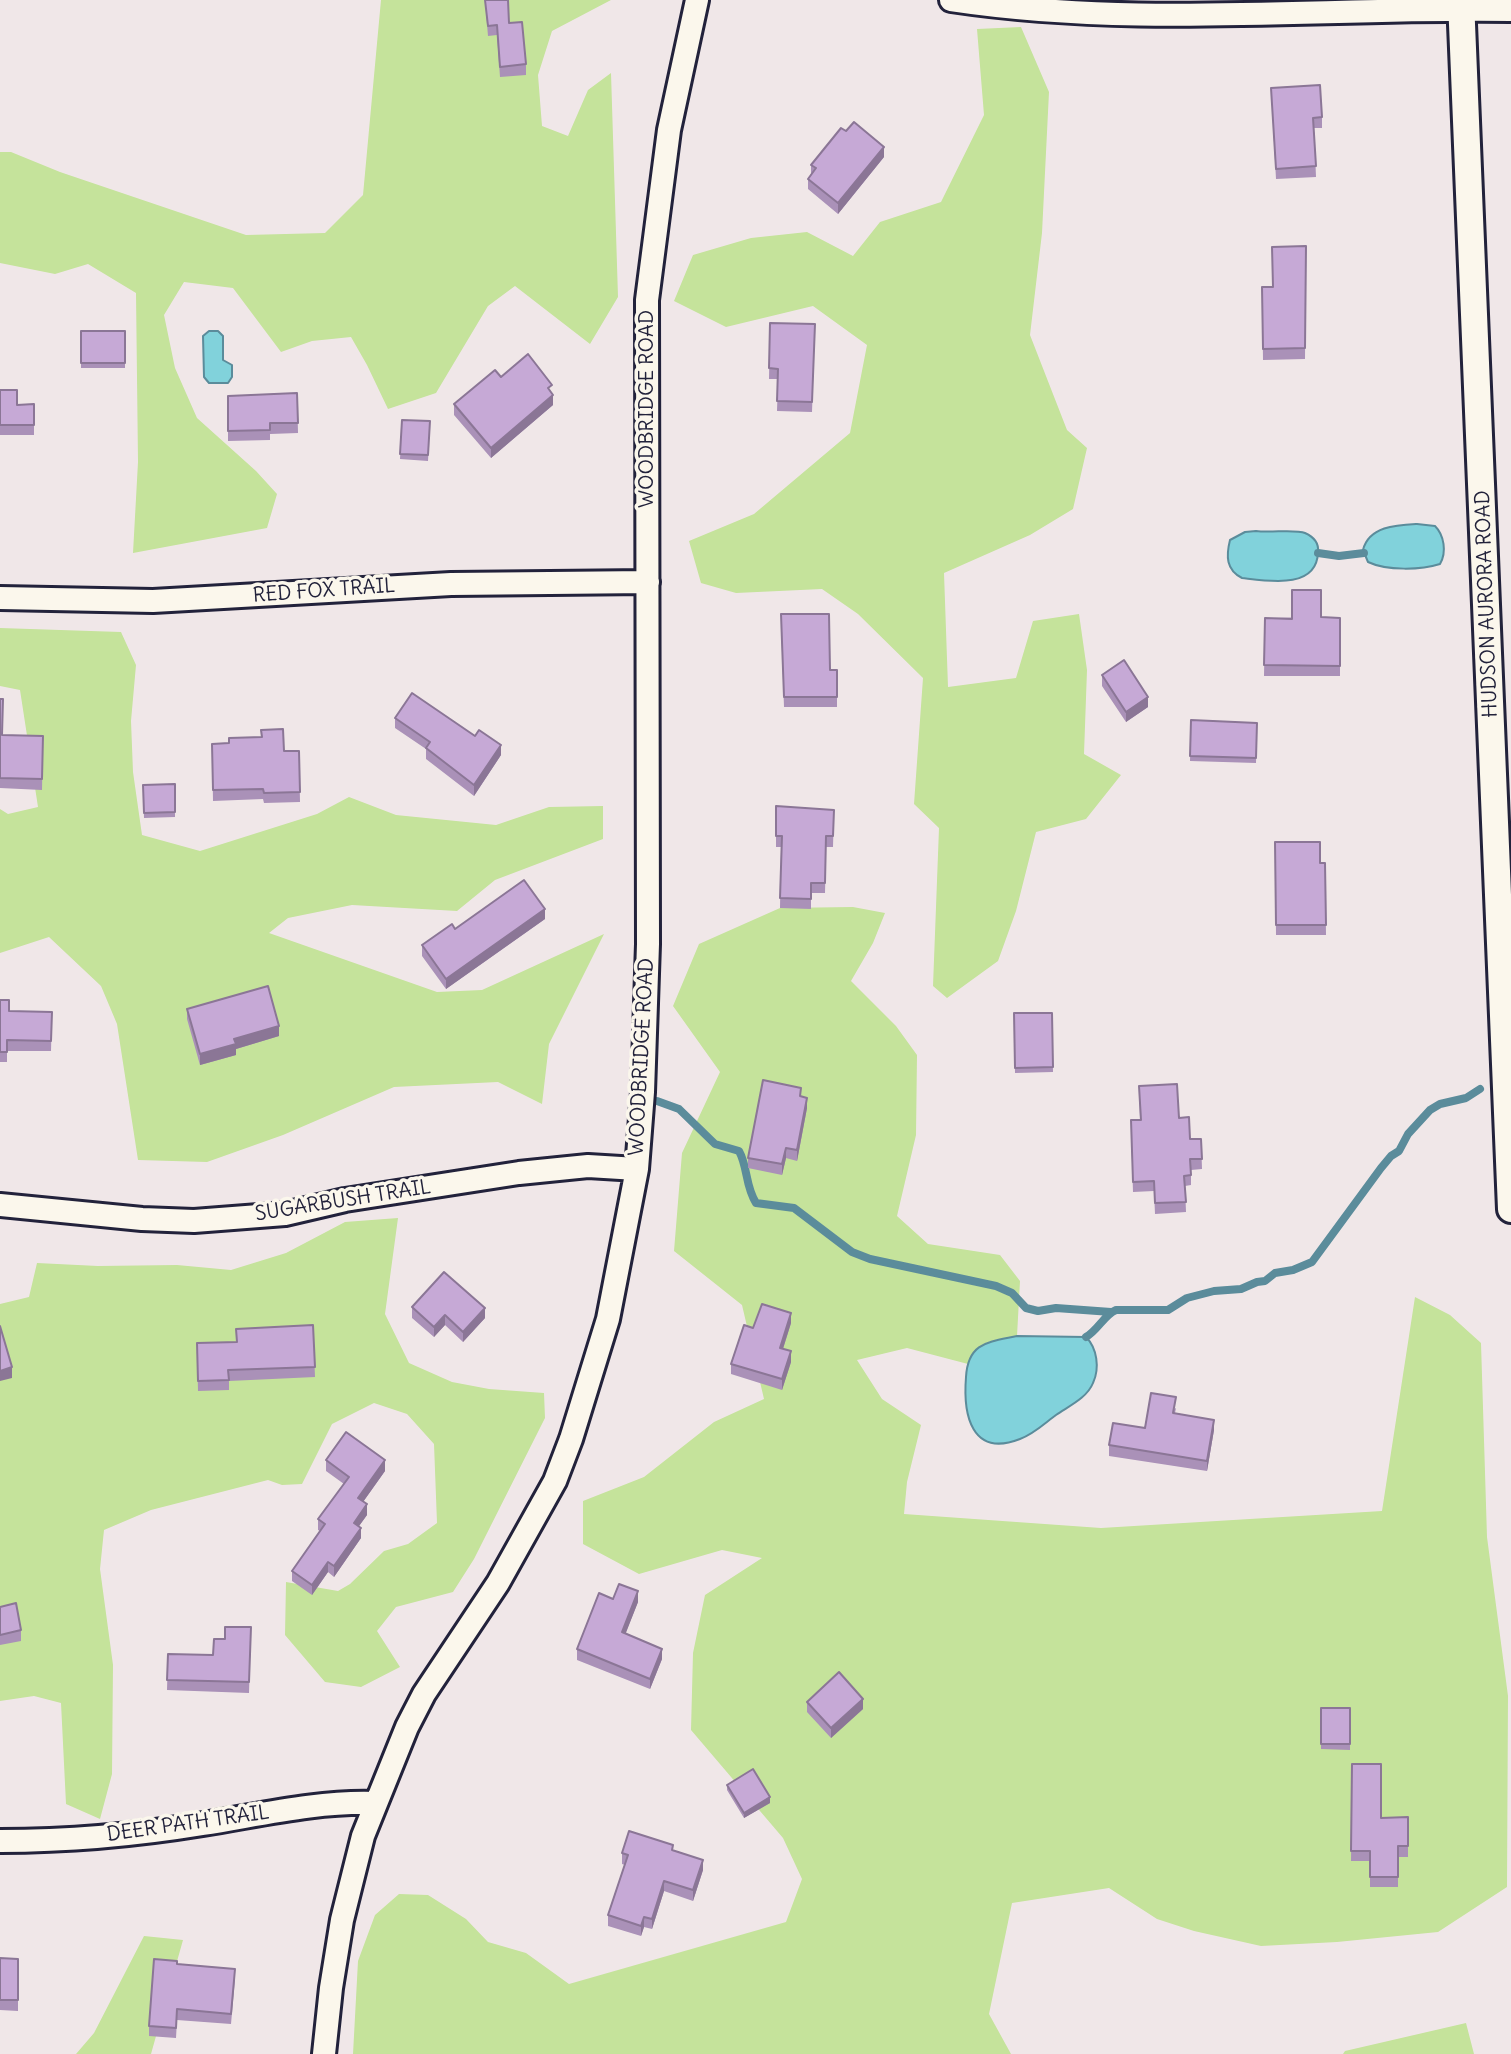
<!DOCTYPE html>
<style>
body{margin:0}
canvas{display:block;background:#f0e7e8}
</style>
<canvas width="1511" height="2054"></canvas>
<script>
const ctx = document.querySelector('canvas').getContext('2d');
ctx.lineJoin = 'round';
function fill(path, color) { ctx.fillStyle = color; ctx.fill(path, 'evenodd'); }
function strokePath(path, color, width, dash) { ctx.strokeStyle = color; ctx.lineWidth = width; ctx.lineCap = dash ? 'butt' : 'round'; ctx.setLineDash(dash || []); ctx.stroke(path); }
function write(font, color, halo, rows, align = 'center') {
  ctx.font = font + ' Delius,sans-serif'; ctx.lineWidth = 7; ctx.setLineDash([]); ctx.textBaseline = 'middle'; ctx.strokeStyle = halo; ctx.fillStyle = color; for (const [text, x, y, turn = 0] of rows) {
    ctx.save(); ctx.translate(x, y); ctx.rotate((+turn || 0) * Math.PI / 180); ctx.textAlign = isNaN(turn) ? turn : align; if (halo) ctx.strokeText(text, 0, 0); ctx.fillText(text, 0, 0); ctx.restore();
  }
}
fill(new Path2D(`
 M381 0H611L552 31 538 75 542 126 568 136 588 90 611 73 618 297 590 344 515 286 488 306 436 393 388 409 367 365 351 337 312 341 281 352 233 288 184 282 164 315 175 368 197 418 256 471 277 494 267 528 133 553 138 462 136 293 88 264 55 274 0 263V152H11L60 172 246 235 325 233 363 195Z
 M1021 27 1049 92 1042 233 1030 335 1067 430 1087 448 1073 509 1030 535 944 573 948 687 1016 678 1033 621 1079 614 1087 670 1084 754 1121 775 1086 819 1036 832 1016 911 998 961 947 998 933 986 939 828 914 804 923 678 858 614 822 589 736 593 701 583 689 541 754 514 850 433 867 345 813 306 726 327 674 301 693 255 751 238 807 232 853 256 880 222 941 202 984 115 977 29Z
 M0 628 121 632 136 665 131 721 133 772 142 835 200 851 317 814 349 797 396 815 496 825 549 807 603 806V839L495 880 457 911 352 905 288 918 269 933 437 992 482 990 604 934 549 1044 542 1104 498 1082 394 1087 283 1135 207 1162 138 1160 117 1024 101 986 49 937 0 953V809L8 814 38 807 20 690 0 686Z
 M853 907 885 913 873 943 851 981 896 1026 917 1055 916 1135 897 1216 928 1244 1000 1255 1020 1281 1017 1336C989 1342 984 1337 968 1364L907 1348 857 1360 882 1399 921 1425 907 1482 904 1514 1101 1528 1382 1511 1415 1297 1450 1315 1481 1343 1487 1537 1508 1696 1507 1887 1438 1932 1337 1942 1261 1946 1194 1931 1157 1919 1109 1888 1012 1903 989 2014 1011 2054H353L358 1961 375 1915 399 1894 428 1895 466 1919 488 1942 526 1953 569 1984 786 1922 802 1879 783 1838 691 1730 693 1653 705 1595 762 1558 722 1550 639 1574 583 1544V1501L644 1477 714 1422 764 1399 742 1305 674 1251 682 1153 720 1072 673 1006 699 944 780 908Z
 M398 1218 385 1314 409 1363 452 1382 489 1389 544 1393 545 1418 474 1559 453 1592 396 1607 377 1631 400 1667 361 1687 325 1682 285 1635 286 1582 338 1591 350 1584 384 1551 408 1544 437 1523 434 1444 407 1414 374 1403 332 1424 302 1484 282 1485 268 1480 151 1510 104 1530 100 1569 113 1665 112 1774 100 1819 66 1804 61 1703 34 1696 0 1701V1304L29 1297 37 1263 98 1266 177 1265 231 1270 286 1253 345 1222Z
 M144 1936 183 1940 151 2054H76L94 2033Z
 M1466 2023 1474 2054H1343L1345 2051Z`), '#c5e39b');
const water = new Path2D(`
 M209 331H218L223 336V360L232 365V377L228 383H209L204 377 203 336Z
 M1417 524 1435 526C1444 535 1447 552 1440 564 1421 570 1387 571 1368 562L1363 550C1369 526 1397 525 1417 524Z
 M1256 531C1270 533 1296 529 1305 533 1314 537 1319 543 1318 552 1317 590 1268 581 1242 578 1226 570 1226 556 1230 540L1245 532Z
 M1017 1336 1086 1337C1097 1348 1100 1368 1093 1383 1087 1398 1069 1406 1056 1415 1045 1423 1034 1434 1020 1439 971 1458 963 1414 966 1377 968 1342 989 1342 1017 1336Z`);
fill(water, '#81d2db');
strokePath(water, '#5b8c9b', 2);
strokePath(new Path2D(`
 M1318 553 1339 556 1364 553
 M657 1101 679 1109 715 1144 739 1151C748 1167 745 1186 756 1203L794 1208 852 1252 870 1259 996 1286 1012 1293 1026 1308 1038 1311 1056 1308 1111 1312
 M1086 1337C1099 1329 1104 1315 1116 1310H1168L1187 1298 1214 1291 1241 1289 1257 1282 1265 1281 1275 1273 1293 1270 1312 1262 1381 1168 1391 1156 1399 1151 1408 1134 1430 1110 1440 1104 1466 1098 1480 1089`), '#5b8c9b', 8);
const minor = new Path2D(`
 M951 0C1137 28 1324 7 1511 10
 M0 598 153 601 451 584 648 582
 M0 1205 142 1219 194 1221 285 1214 345 1200 519 1173 588 1166 637 1169
 M0 1841C68 1841 136 1835 203 1824 260 1815 317 1801 375 1803
 M324 2054 331 1988 342 1920 363 1836 407 1727 424 1694 498 1583 555 1481 571 1439 608 1319 637 1169 643 1092 648 944 647 300 669 130 697 0`);
const tertiary = new Path2D(`
 M1461 0 1511 1209`);
strokePath(minor, '#22223b', 28);
strokePath(tertiary, '#22223b', 32);
strokePath(minor, '#fbf7ec', 22);
strokePath(tertiary, '#fbf7ec', 26);
fill(new Path2D(`
 M485 0 509 23 526 64V75L500 77 497 35 488 36Z
 M1271 88 1322 117V128H1314L1316 177 1276 179Z
 M884 157 838 214 808 189V179L811 174V165Z
 M1306 246 1305 359 1263 360 1262 287H1273Z
 M770 323 815 324 812 412 777 411 778 379H769Z
 M81 331H125V368H81Z
 M501 377 552 394 553 405 491 458 454 415V404Z
 M0 390 17 405 34 404V435H0Z
 M297 393 298 433 270 434V440L228 441V396Z
 M402 420 430 421 428 461 400 459Z
 M1321 617 1340 618V676H1264L1265 618Z
 M781 625 830 670H837V707H784Z
 M1102 675 1148 707 1126 722 1102 686Z
 M0 699 3 735 43 736 42 790 0 788Z
 M395 718 475 736 501 755 474 796 426 759V749L395 728Z
 M1191 720 1257 723 1256 763 1190 761Z
 M212 744 284 751H299L300 802 264 803 263 799 213 801Z
 M175 784V817L144 818 143 785Z
 M776 806 834 810 833 847H826L825 893H811V909L780 908 781 847H776Z
 M1275 842 1320 863H1325L1326 935H1276Z
 M545 919 446 989 422 956V945L455 929Z
 M0 1000 9 1011 52 1012 51 1051H7V1062H0Z
 M187 1009 279 1036 236 1049V1055L200 1065 187 1019Z
 M1014 1013H1052L1053 1072 1015 1073Z
 M1139 1086 1179 1118 1190 1139H1201L1202 1169 1191 1170V1185L1185 1186 1186 1212 1155 1214 1154 1191 1133 1192 1131 1131 1140 1120Z
 M801 1097 807 1108 797 1161 786 1158 782 1175 748 1168V1158Z
 M412 1307 485 1318 463 1342 445 1325 434 1337 412 1318Z
 M791 1323 783 1349 791 1362 782 1390 731 1374V1364L753 1328Z
 M313 1325 315 1377 229 1381V1390L198 1391 197 1343 236 1342Z
 M1176 1408 1175 1413 1214 1430 1207 1471 1109 1456V1445L1145 1428Z
 M326 1460 385 1471 363 1502 367 1515 359 1526 361 1538 334 1577 328 1572 312 1595 292 1581V1571L320 1531 318 1530V1519L344 1484 326 1471Z
 M613 1599 638 1602 625 1634 662 1659 650 1689 577 1660V1649Z
 M0 1607 21 1630V1641L0 1645Z
 M251 1627 249 1693 167 1690 168 1654 213 1655 225 1639Z
 M807 1702 863 1709 831 1738 807 1712Z
 M1321 1708H1350V1750L1321 1749Z
 M1352 1764 1381 1818 1408 1817V1857H1398V1887H1370V1861H1351Z
 M727 1785 770 1803 744 1818 727 1790Z
 M673 1850 703 1870 693 1901 664 1891 652 1929 644 1927 641 1936 608 1926V1915L625 1865 622 1864V1853Z
 M0 1958 18 1959V2011L0 2010Z
 M235 1979 231 2024 177 2020 176 2038 149 2036V2026Z`), '#aa91b8');
fill(new Path2D(`
 M884 147V157L838 214V203Z
 M553 395V405L491 458V448Z
 M1148 697V707L1126 722V712Z
 M501 745V755L474 796V785Z
 M545 909V919L446 989V979Z
 M279 1026V1036L236 1049V1055L200 1065V1054L234 1039Z
 M807 1098V1108L797 1161V1150Z
 M786 1148V1158L782 1175V1164Z
 M485 1308V1318L463 1342V1332Z
 M791 1313V1323L780 1358V1348Z
 M445 1315V1325L434 1337V1327Z
 M791 1351V1362L782 1390V1379Z
 M12 1367V1378L0 1381V1371Z
 M1214 1420V1430L1207 1471V1461Z
 M385 1460V1471L358 1509V1498Z
 M367 1504V1515L354 1533V1523Z
 M361 1528V1538L334 1577V1566Z
 M328 1562V1572L312 1595V1585Z
 M638 1591V1602L622 1643V1632Z
 M662 1649V1659L650 1689V1679Z
 M863 1699V1709L831 1738V1728Z
 M770 1797V1803L744 1818V1813Z
 M703 1860V1870L693 1901V1890Z
 M664 1881V1891L652 1929V1919Z
 M644 1917V1927L641 1936V1926Z`), '#8b7696');
const building = new Path2D(`
 M485 0H508L509 23 522 22 526 64 500 67 497 25 488 26Z
 M1320 85 1322 117 1313 118 1316 166 1276 169 1271 88Z
 M854 122 884 147 838 203 808 179 816 168 811 165 841 128 846 131Z
 M1306 246 1305 348 1263 349 1262 287H1273L1272 247Z
 M770 323 815 324 812 402 777 401 778 369 769 368Z
 M81 331H125V363H81Z
 M528 354 552 385 548 388 553 395 491 448 454 404 495 370 501 377Z
 M0 390H17V405L34 404V425H0Z
 M297 393 298 423H270V430L228 431V396Z
 M402 420 430 421 428 455 400 454Z
 M1292 590H1321V617L1340 618V666L1264 665 1265 618 1292 619Z
 M781 614H829L830 670H837V697H784Z
 M1124 660 1148 697 1126 712 1102 675Z
 M412 693 475 736 479 730 501 745 474 785 426 748 430 742 395 718Z
 M0 699H3L2 735 43 736 42 779 0 778Z
 M1191 720 1257 723 1256 758 1190 756Z
 M283 729 284 751H299L300 792 264 793 263 789 213 790 212 744 229 743V738L262 737 261 730Z
 M175 784V812L144 813 143 785Z
 M776 806 834 810 833 836H826L825 883H811V899L780 898 782 836H776Z
 M1275 842H1320V863H1325L1326 925H1276Z
 M524 880 545 909 446 979 422 945 452 924 455 929Z
 M268 986 279 1026 234 1039 236 1044 200 1054 187 1009Z
 M0 1000H9V1011L52 1012 51 1041 7 1040V1052H0Z
 M1014 1013H1052L1053 1067 1015 1068Z
 M763 1080 801 1088 800 1096 807 1098 797 1150 786 1148 782 1164 748 1158Z
 M1177 1084 1179 1118 1189 1117 1190 1139H1201L1202 1159H1190L1191 1175 1184 1176 1186 1202 1155 1203 1154 1181 1133 1182 1131 1120H1141L1139 1086Z
 M444 1272 485 1308 463 1332 445 1315 434 1327 412 1307Z
 M762 1304 791 1313 780 1348 791 1351 782 1379 731 1364 744 1325 753 1328Z
 M313 1325 315 1367 228 1370 229 1380 198 1381 197 1343 237 1342 236 1329Z
 M0 1326 12 1367 0 1371Z
 M1151 1393 1176 1397 1173 1413 1214 1420 1207 1461 1109 1445 1113 1423 1145 1428Z
 M346 1432 385 1460 358 1498 367 1504 354 1523 361 1528 334 1566 328 1562 312 1585 292 1571 325 1524 318 1519 349 1477 326 1460Z
 M619 1584 638 1591 622 1632 662 1649 650 1679 577 1649 599 1593 613 1599Z
 M16 1603 21 1630 0 1635V1607Z
 M225 1627H251L249 1682 167 1680 168 1654 213 1655 214 1639H225Z
 M839 1672 863 1699 831 1728 807 1702Z
 M1321 1708H1350V1744H1321Z
 M1352 1764H1381V1818L1408 1817V1846H1398V1877H1370V1851H1351Z
 M753 1769 770 1797 744 1813 727 1785Z
 M629 1831 673 1845 672 1850 703 1860 693 1890 664 1881 652 1919 644 1917 641 1926 608 1915 628 1855 622 1853Z
 M0 1958 18 1959V2000H0Z
 M154 1959 177 1961V1964L235 1969 231 2014 177 2009 176 2028 149 2026Z`);
fill(building, '#c6a9d6');
strokePath(building, '#8b7696', 2);
write('20px', '#22223b', '#fbf7ec', [
 ["WOODBRIDGE ROAD",647,409,-90],
 ["RED FOX TRAIL",324,591,-4],
 ["HUDSON AURORA ROAD",1487,604,-92],
 ["WOODBRIDGE ROAD",642,1057,-87],
 ["SUGARBUSH TRAIL",343,1201,-9],
 ["DEER PATH TRAIL",188,1824,-8]
]);
</script>
